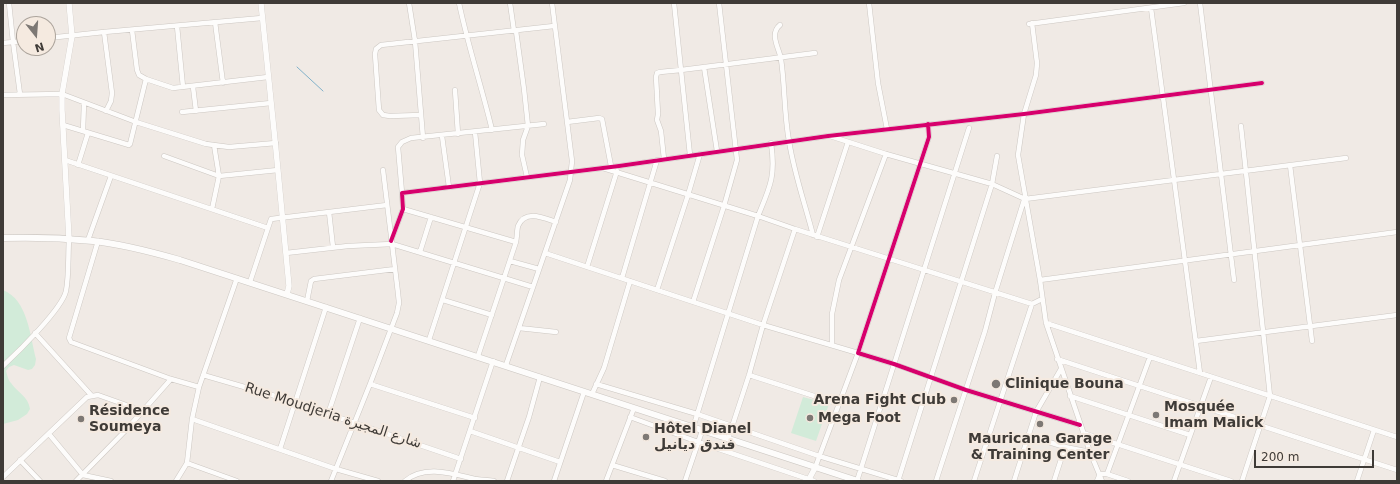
<!DOCTYPE html>
<meta charset="utf-8">
<style>
body{margin:0}
#map{position:relative;width:1400px;height:484px;overflow:hidden;background:#f0eae5;font-family:"DejaVu Sans",sans-serif}
canvas{display:block}
.frame{position:absolute;inset:0;border:4px solid #3f3b37;pointer-events:none}
.north{position:absolute;left:16px;top:16px;width:40px;height:40px;box-sizing:border-box;background:#f5eae0;border:1px solid #aca49c;border-radius:50%;rotate:163deg;font-size:11px;font-weight:700;line-height:16px;text-align:center;color:#3f3b37}
.north::after{content:'';display:block;margin:auto;width:14px;height:18px;background:#7d7874;clip-path:polygon(50% 0,100% 100%,50% 72%,0 100%)}
.scale{position:absolute;left:1254px;top:450px;width:120px;height:18px;box-sizing:border-box;border:2px solid #3f3b37;border-top:0;padding-left:5px;font-size:12px;line-height:14px;white-space:nowrap;color:#3f3b37;-webkit-text-stroke:3px #f5eae0;paint-order:stroke}
</style>
<div id="map">
<canvas width="1400" height="484"></canvas>
<div class="frame"></div>
<div class="north">N</div>
<div class="scale">200 m</div>
</div>
<script>
const ctx = document.querySelector('canvas').getContext('2d');
ctx.lineJoin = 'round';
function fill(path, color) { ctx.fillStyle = color; ctx.fill(path, 'evenodd'); }
function strokePath(path, color, width, dash) { ctx.strokeStyle = color; ctx.lineWidth = width; ctx.lineCap = dash ? 'butt' : 'round'; ctx.setLineDash(dash || []); ctx.stroke(path); }
function write(font, color, halo, rows, align = 'center') {
  ctx.font = font + ' "DejaVu Sans","Noto Sans Arabic",sans-serif'; ctx.lineWidth = 4; ctx.setLineDash([]); ctx.textBaseline = 'middle'; ctx.strokeStyle = halo; ctx.fillStyle = color; for (const [text, x, y, turn = 0] of rows) {
    ctx.save(); ctx.translate(x, y); ctx.rotate((+turn || 0) * Math.PI / 180); ctx.textAlign = isNaN(turn) ? turn : align; if (halo) ctx.strokeText(text, 0, 0); ctx.fillText(text, 0, 0); ctx.restore();
  }
}
fill(new Path2D(`
 M3 290C28 300 30 336 36 359L35 365 32 369 28 370 14 365 9 367 6 371C7 374 8 380 11 383 18 393 28 396 30 409L27 414 18 420 3 424Z
 M803 397 829 404 816 441 791 433Z`), '#d2ebd9');
strokePath(new Path2D(`
 M297 67 323 91`), '#81b1c9', 1);
const minor = new Path2D(`
 M9 3 13 42 24 41
 M409 3 415 41 423 138
 M459 3C468 46 482 88 492 130
 M510 3 514 31
 M869 3 878 83 887 129
 M1200 3 1234 280
 M1151 8 1200 373
 M215 22 223 83
 M1032 23 1037 63 1036 75 1024 114 1018 155 1040 280 1046 323 1090 452 1102 481
 M1029 24 1184 3
 M780 25C769 34 779 48 781 59 785 86 784 114 789 141 794 173 805 204 813 235
 M177 26 183 87
 M132 30 137 70 139 75 146 79 173 88 268 77
 M516 31 524 89 528 126 523 140 522 155 527 177
 M104 32 112 93 111 101 106 111
 M48 38 104 32 262 18
 M3 43 13 42 20 94
 M704 67 717 151
 M193 87 196 111
 M455 90 458 134
 M3 95 62 94 136 122 206 144 229 147 276 143
 M182 112 271 103
 M421 115 390 116 383 115 379 110 375 54 376 49 381 45 554 26
 M567 122 599 118 602 119 611 166
 M928 124 929 137 858 353 894 364 966 390 1080 425
 M63 125 129 145 130 144 146 79
 M1241 126 1270 396 1242 481
 M83 131 84 103
 M442 136 449 187
 M830 136 886 154 992 184 1025 199 1346 158
 M690 155 681 70 815 53
 M164 156 219 176 278 170
 M664 159 661 131 657 120 658 114 656 77 657 73 660 72 681 70 674 3
 M65 160 268 228
 M78 165 88 133
 M1290 165 1312 341
 M603 168 758 216 795 229 1032 304
 M402 193 398 147 402 142 411 138 544 124
 M212 209 219 176 214 145
 M403 209 516 242
 M329 212 333 247
 M817 237 848 142
 M88 240 111 176
 M98 241 69 338 71 342 171 379 199 387
 M391 241 403 209 402 193 619 166 828 136 1024 114 1262 83
 M420 252 431 217
 M286 253 348 246 392 244 533 287
 M545 253 763 325 858 353 815 468
 M510 261 539 269
 M587 267 617 171
 M622 278 657 160
 M1040 280 1397 232
 M250 282 271 219 387 205
 M657 290 688 195 700 154
 M443 300 492 315
 M307 301 311 281 314 279 395 269
 M693 302 724 206 737 160 719 3
 M1046 323 1397 437
 M519 328 556 332
 M35 333 92 396
 M429 340 480 183 475 132
 M1196 341 1397 315
 M832 345V314L839 280 886 154
 M478 356 516 242C517 237 517 230 518 226 525 209 544 218 556 222
 M1057 359 1397 470
 M506 365 570 180 572 161 552 3
 M3 366C18 352 62 309 66 291 69 276 68 255 69 239
 M203 375 272 395 461 459
 M749 375 839 404
 M370 384 475 418
 M596 384 697 414 819 456 901 481
 M592 394 604 368 630 281
 M1070 396 1190 435
 M328 414 360 318
 M630 417 698 442 814 481
 M192 419 336 469 378 481
 M693 428 758 216C770 187 776 176 771 143
 M470 431 560 462
 M1083 433 1231 481
 M49 434 83 475 111 481
 M1029 436 1065 447 1090 452
 M728 439 749 375 763 325 795 229
 M280 449 326 307
 M20 460 40 481
 M187 463 237 481
 M612 465 665 481
 M1107 474 1150 357
 M3 477 87 397 98 395 143 411
 M76 481 125 431 171 379
 M176 481 187 463 192 419 199 387 237 278
 M331 481 370 384 397 313 399 303 398 293 383 170
 M405 481C425 464 453 474 475 479 481 480 488 480 494 481
 M453 481 493 361
 M507 481 529 417 540 377
 M554 481 584 392
 M606 481 634 408
 M685 481 702 431
 M857 481 969 128
 M898 481 992 184 997 156
 M936 481 985 331 995 293 1024 200
 M974 481 1032 304 1042 299
 M1014 481 1036 412 1061 369
 M1054 481 1065 447
 M1097 481 1100 474H1107L1128 481
 M1174 481 1211 377
 M1357 481 1374 430`);
const tertiary = new Path2D(`
 M69 3 72 36 62 94V110L69 239
 M261 3 276 150 289 286 287 294
 M808 481 815 468`);
const secondary = new Path2D(`
 M3 238C33 237 63 238 93 241 122 244 152 252 180 260L858 481`);
strokePath(minor, '#ccc7c2', 5.5);
strokePath(tertiary, '#ccc7c2', 6);
strokePath(secondary, '#ccc7c2', 7);
strokePath(minor, '#fdfcfb', 4.5);
strokePath(tertiary, '#fdfcfb', 5.5);
strokePath(secondary, '#fdfcfb', 6);
strokePath(new Path2D(`
 M928 124 929 137 858 353 894 364 966 390 1080 425
 M391 241 403 209 402 193 619 166 828 136 1024 114 1262 83`), '#d6006c', 4);
for (const [x, y, r, color] of [
 [996,384,5,"#7d7874"],
 [954,400,4,"#7d7874"],
 [1156,415,4,"#7d7874"],
 [810,418,4,"#7d7874"],
 [81,419,4,"#7d7874"],
 [1040,424,4,"#7d7874"],
 [646,437,4,"#7d7874"]
]) { const dot = new Path2D(); dot.arc(x, y, r, 0, 2 * Math.PI); ctx.fillStyle = color; ctx.fill(dot); strokePath(dot, '#f5eae0', 1.5); }
write('bold 14px', '#3f3b37', '#f5eae0', [
 ["Clinique Bouna",1005,384],
 ["Arena Fight Club",946,400,"right"],
 ["Mosquée",1164,407],
 ["Imam Malick",1164,423],
 ["Résidence",89,411],
 ["Soumeya",89,427],
 ["Mega Foot",818,418],
 ["Hôtel Dianel",654,429],
 ["فندق ديانيل",654,445],
 ["Mauricana Garage",1040,439,"center"],
 ["& Training Center",1040,455,"center"]
], 'left');
write('14px', '#3f3b37', '#f5eae0', [
 ["Rue Moudjeria شارع المجيرة",333,416,18]
]);
</script>
